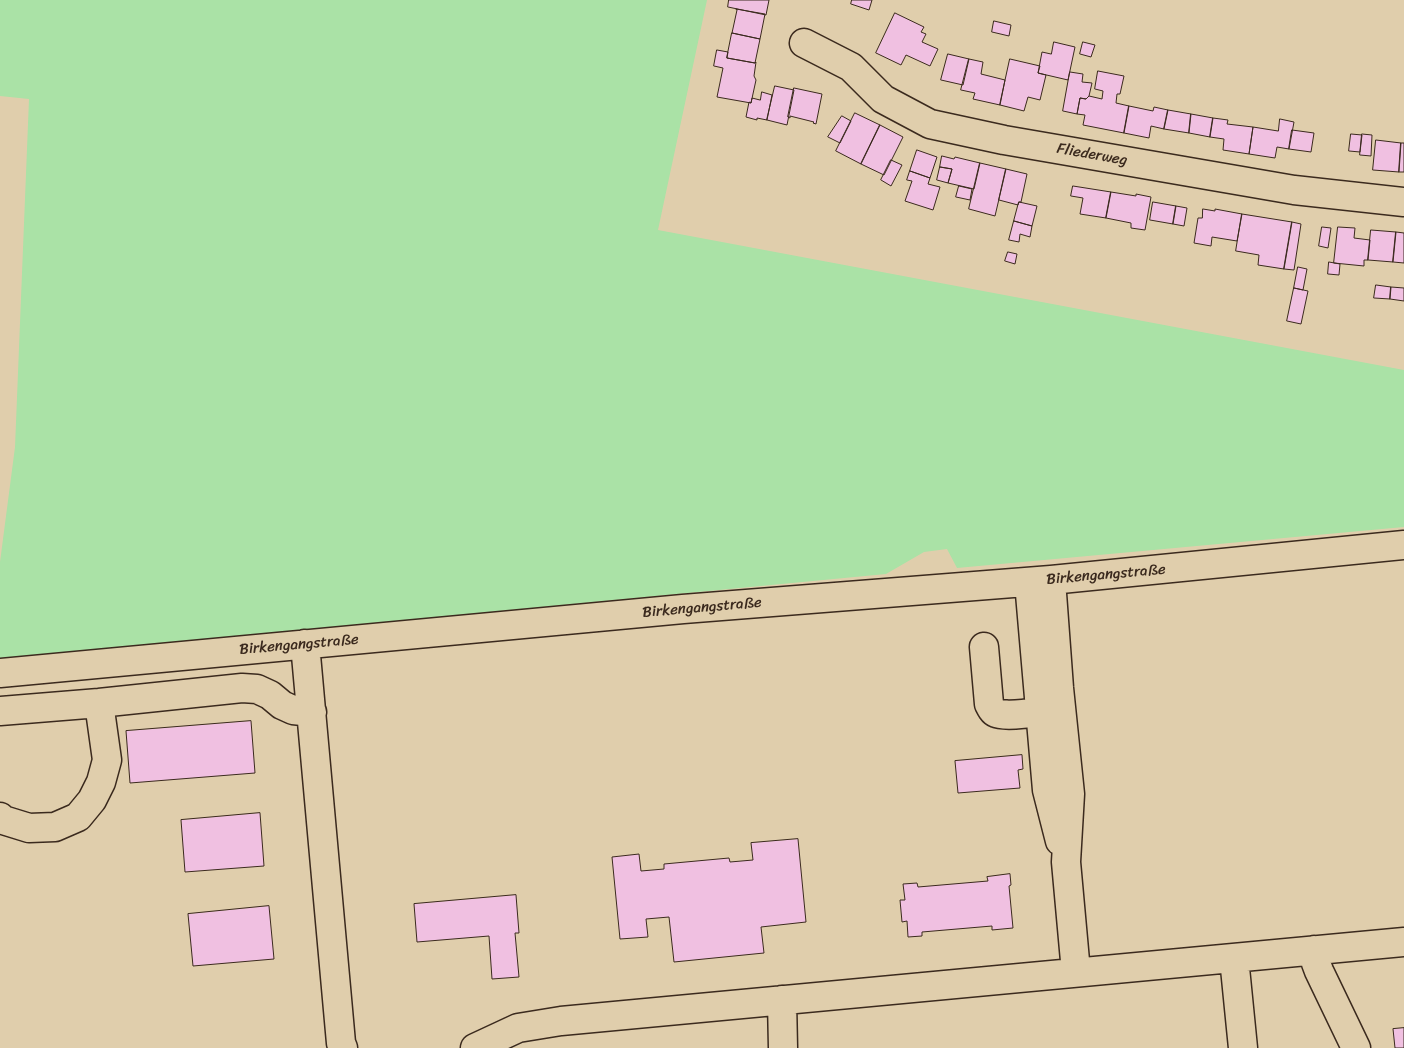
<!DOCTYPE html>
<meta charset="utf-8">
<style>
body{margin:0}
canvas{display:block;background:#e0ceac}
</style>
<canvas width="1404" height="1048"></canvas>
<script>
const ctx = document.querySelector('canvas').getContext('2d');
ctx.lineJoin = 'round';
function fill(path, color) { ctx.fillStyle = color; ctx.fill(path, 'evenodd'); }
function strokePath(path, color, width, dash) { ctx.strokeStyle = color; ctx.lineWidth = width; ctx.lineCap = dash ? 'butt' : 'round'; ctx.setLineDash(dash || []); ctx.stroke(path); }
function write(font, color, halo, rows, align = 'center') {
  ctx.font = font + ' Sriracha,sans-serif'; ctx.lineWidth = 4; ctx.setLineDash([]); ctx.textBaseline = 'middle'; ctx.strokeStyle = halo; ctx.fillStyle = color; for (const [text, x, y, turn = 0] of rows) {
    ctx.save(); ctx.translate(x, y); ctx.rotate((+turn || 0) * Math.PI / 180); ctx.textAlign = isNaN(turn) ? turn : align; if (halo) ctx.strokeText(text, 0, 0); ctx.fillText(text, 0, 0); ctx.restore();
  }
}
fill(new Path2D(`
 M0 0H707L658 230 1404 370V527L957 568 947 549 924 552 886 574 0 659V562L15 447 29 99 0 96Z`), '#aae2a6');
const building = new Path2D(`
 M729 0H769L766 15 728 7Z
 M852 0H872L869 10 851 4Z
 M736 9 765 14 760 39 732 33 737 10Z
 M895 13 924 27 921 32 926 34 922 42 938 49 930 66 906 55 901 65 876 53Z
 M994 21 1011 25 1009 36 992 32Z
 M732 33 760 39 755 63 727 58Z
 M1054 42 1075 47 1068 80 1038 73 1042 52 1051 54Z
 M1083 42 1095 45 1091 57 1080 54Z
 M717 50 728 52 727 58 755 63 756 62 754 76 756 80 751 103 717 97 723 68 714 66Z
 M948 54 969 59 963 85 941 80Z
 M969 59 983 62 981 74 1005 80 1000 105 973 99 975 93 961 90Z
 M1010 59 1040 66 1038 73 1046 75 1040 100 1028 97 1024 111 1000 105Z
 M1098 71 1124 76 1120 94H1117L1116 103 1129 106 1124 133 1083 125 1085 115 1077 114 1080 98 1086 99 1089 96 1102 99 1103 91 1095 89Z
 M1070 72 1083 74 1082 82 1092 83 1089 96 1086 99 1080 98 1077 114 1063 111Z
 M775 86 794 90 787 125 767 120Z
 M794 88 822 94 816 124 813 123 814 122 790 116V118L788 117Z
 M762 92 772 95 767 120 757 118V120L746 117 749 102 751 103 752 98 760 100Z
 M1129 106 1153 111 1154 107 1168 110 1164 129 1151 126 1149 138 1124 133Z
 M1168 110 1191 114 1189 133 1164 129Z
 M855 113 880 125 861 164 836 151Z
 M1191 114 1213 118 1210 137 1189 133Z
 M842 116 851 121 840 143 828 137Z
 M1213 118 1228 120 1227 124 1253 127 1249 154 1223 150 1224 139 1210 137Z
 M1280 119 1294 122 1289 149 1277 147 1275 158 1249 154 1253 127 1278 131Z
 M880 125 903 137 884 175 861 164Z
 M1292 130 1314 133 1311 152 1289 149Z
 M1351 134 1362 135 1360 152 1349 151Z
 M1362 134 1372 135 1371 156 1360 155Z
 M1376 140 1401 143 1399 172 1373 170Z
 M1401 143H1404V172H1399Z
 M917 150 937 157 930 178 910 171Z
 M942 156 954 159 955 157 980 163 974 189 948 183 952 169 940 167Z
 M891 160 902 165 891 186 881 180Z
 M980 163 1006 169 995 216 969 209Z
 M940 167 952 169 948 183 937 180Z
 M1006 169 1027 174 1021 202H1019L1018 205 999 200Z
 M910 171 930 178 928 184 940 187 933 210 905 201 912 181 907 180Z
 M959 186 972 189 970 200 956 197Z
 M1073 186 1111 192 1106 218 1080 214 1083 198 1071 196Z
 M1111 192 1136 196V194L1151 197 1145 230 1131 228V223L1106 218Z
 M1019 202 1037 206 1032 226 1014 221Z
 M1153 202 1176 206 1173 224 1150 220Z
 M1176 206 1187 208 1184 226 1173 224Z
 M1203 209 1215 211V209L1242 214 1237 241 1212 237 1211 246 1194 243 1198 218H1202Z
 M1242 214 1292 222 1284 269 1258 265 1259 255 1236 251Z
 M1014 221 1032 226 1030 237 1020 234 1019 242 1009 240Z
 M1292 222 1301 224 1294 270 1284 269Z
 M1322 227 1331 228 1328 248 1319 246Z
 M1338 227 1355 228 1354 238 1370 240 1368 260H1364V266L1334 263Z
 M1371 230 1396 232 1393 262 1368 260Z
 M1396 232 1404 233V263L1393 262Z
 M1008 252 1017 254 1015 264 1005 261Z
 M1329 262 1340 264 1339 275 1328 274Z
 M1298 267 1307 269 1303 290 1294 288Z
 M1376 285 1391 287 1390 299 1374 298Z
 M1391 287 1404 288V301L1390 299Z
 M1294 288 1308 291 1301 324 1287 321Z
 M251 721 255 773 130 783 126 731Z
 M1022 755 1023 769 1018 770 1020 788 958 793 955 761Z
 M260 813 264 866 185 872 181 820Z
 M798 839 806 922 761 927 764 953 674 962 669 917 646 919 648 937 620 939 612 857 639 854 641 871 664 869V864L729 858 730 862 753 860 751 843Z
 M1010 874 1011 885 1009 886 1013 928 992 930V926L922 932V936L908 937 907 921 902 922 900 900H905L903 884 917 883 918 887 988 881 987 877Z
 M516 895 519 933H515L519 977 492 979 489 936 417 942 414 904Z
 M269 906 274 959 193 966 188 914Z
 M1404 1028V1048H1395L1393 1029Z`);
fill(building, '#f0c0e1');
strokePath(building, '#3b2a1e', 1);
const minor = new Path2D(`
 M804 43 851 67 883 99 930 124 1004 140 1294 190 1404 202
 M1051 580 1059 688 1070 794 1066 862 1076 972
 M1029 582 1047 790 1060 841
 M305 644 341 1043 343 1048
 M984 647 989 704C991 708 993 712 996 713 1004 717 1042 713 1049 708 1050 708 1054 703 1055 703
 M0 673 683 609 1051 580 1404 545
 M0 711 99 703 242 688 257 689 270 695 282 705 293 710 312 712
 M0 817 3 820 29 828 55 827 78 817 92 800 101 782 107 760 99 703
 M1314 950 1316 963 1319 971 1356 1048
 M1234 958 1243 1048
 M782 1000 783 1048
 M475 1048 518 1028 561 1021 1404 942`);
strokePath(minor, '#3b2a1e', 31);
strokePath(minor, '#e0ceac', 28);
write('15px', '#3b2a1e', '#e0ceac', [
 ["Fliederweg",1092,155,10],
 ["Birkengangstraße",1106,575,-5],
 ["Birkengangstraße",702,608,-5],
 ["Birkengangstraße",299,645,-5]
]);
</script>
